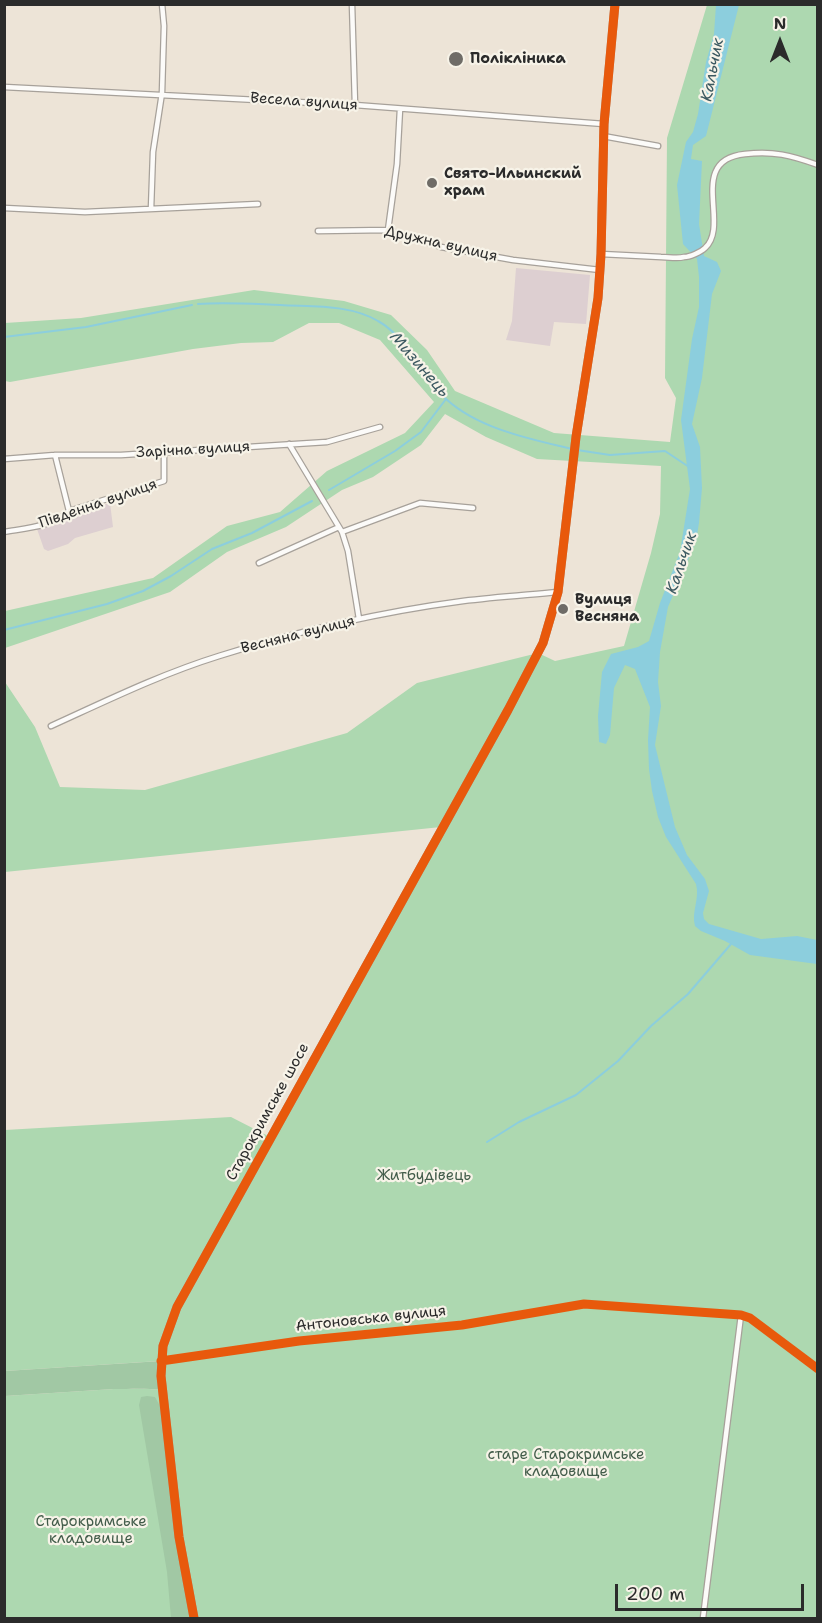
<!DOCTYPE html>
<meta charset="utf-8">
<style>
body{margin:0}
#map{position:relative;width:822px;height:1623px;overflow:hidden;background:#ede4d7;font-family:"Shantell Sans",sans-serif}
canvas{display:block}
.frame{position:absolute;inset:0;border:6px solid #2b2b2b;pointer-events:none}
.north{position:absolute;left:750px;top:12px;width:60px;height:60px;-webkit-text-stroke:4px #f7f3e8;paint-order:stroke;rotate:0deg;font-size:16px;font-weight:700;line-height:24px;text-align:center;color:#2b2b2b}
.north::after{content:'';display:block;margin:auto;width:21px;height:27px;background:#2b2b2b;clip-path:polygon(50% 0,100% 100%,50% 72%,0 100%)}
.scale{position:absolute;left:615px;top:1584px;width:189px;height:27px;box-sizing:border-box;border:3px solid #2b2b2b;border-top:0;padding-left:8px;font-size:18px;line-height:21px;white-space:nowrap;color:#2b2b2b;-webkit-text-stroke:4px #f7f3e8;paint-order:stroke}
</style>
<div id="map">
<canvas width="822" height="1623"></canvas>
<div class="frame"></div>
<div class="north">N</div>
<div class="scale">200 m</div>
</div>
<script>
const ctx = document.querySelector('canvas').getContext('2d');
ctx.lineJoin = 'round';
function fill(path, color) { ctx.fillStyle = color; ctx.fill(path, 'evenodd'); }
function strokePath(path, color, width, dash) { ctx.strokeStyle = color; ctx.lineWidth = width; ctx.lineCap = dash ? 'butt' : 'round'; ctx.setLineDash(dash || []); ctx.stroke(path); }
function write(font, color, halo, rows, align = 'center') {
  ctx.font = font + ' "Shantell Sans",sans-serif'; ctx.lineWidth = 4.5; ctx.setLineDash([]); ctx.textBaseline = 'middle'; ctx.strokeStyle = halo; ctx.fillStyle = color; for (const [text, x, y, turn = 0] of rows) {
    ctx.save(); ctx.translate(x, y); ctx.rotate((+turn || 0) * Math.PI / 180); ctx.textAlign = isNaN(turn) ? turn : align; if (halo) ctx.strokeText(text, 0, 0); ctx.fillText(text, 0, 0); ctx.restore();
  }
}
fill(new Path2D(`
 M516 268 590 275 586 324 554 322 550 346 506 340 512 321Z
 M110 503 113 527 75 538 68 544 48 551 44 549 37 529 61 523 74 513Z`), '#ddcfd1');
fill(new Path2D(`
 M707 5H817V1618H5V1396L114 1389C130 1389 145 1388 162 1390L160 1361 5 1371V1130L231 1117 272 1138 441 827 5 872V682L35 727 60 787 145 790 347 733 417 683 538 653 555 661 624 646 651 553 660 514 661 466 537 459 486 437 445 414 421 445 373 477 342 490 286 527 227 552 170 592 5 648V611L153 578 227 526 280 512 327 471 405 433 434 402 380 340 339 323H309L273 342 241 343 193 349 10 382 5 381V323L81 318 254 290 344 301 391 315 427 350 455 391 554 433 670 442 676 398 665 378 667 138Z`), '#add8b0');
fill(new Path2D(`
 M161 1361 162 1390C146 1388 131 1389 114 1389L5 1396V1371Z
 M147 1396 155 1397 160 1406 190 1618H171L167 1572 139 1405 141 1397Z`), '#a1c8a4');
fill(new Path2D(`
 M716 5H739L706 136 693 145 691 159 702 161 699 224 704 256 717 262 721 271 712 294 702 378 692 424 700 447 702 488 699 523 696 541 668 607 660 652 658 682 661 706 655 745 675 827 687 855 705 879 709 891 703 913 704 919 709 924 761 939 797 936 817 940V964L750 955 725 941 701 931 695 926C691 912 700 899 696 884L666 837 658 817 652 791 649 769 648 740 650 707 635 669 625 665 614 688 610 735 606 744 599 742 598 716 602 672 611 654 638 647 649 641 660 603 680 552 690 489 681 420 692 339 699 307V277L697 259 683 244 677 185 686 142 693 132 698 114 706 62 714 34Z`), '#8ccedd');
strokePath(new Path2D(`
 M198 304C225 302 253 304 280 305 312 307 349 304 378 321 407 337 423 377 446 399 479 429 530 439 572 449
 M4 337 86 327 192 305
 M577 450 610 455 665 451 689 467
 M329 490 395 451 421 432 446 399
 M4 630 107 604 143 591 171 576 212 549 252 533 312 501
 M487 1142 519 1122 576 1095 618 1061 651 1026 688 994 731 944`), '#8ccedd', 2);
const street = new Path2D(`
 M352 4 355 105
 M4 87 355 105 604 124
 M603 136 658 146
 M4 208 85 212 258 204
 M151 209 153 152 162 93 164 26 162 4
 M388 230 397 164 400 109
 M318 231 388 230 441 247 513 260 600 270
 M601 254C621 255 641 256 661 257 669 257 677 259 684 257 690 257 701 252 705 248 731 225 686 160 745 154 774 151 790 155 818 165
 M289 444 342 532 348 551 359 619
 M55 455 69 511
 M4 459 55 455H121L327 442 380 427
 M4 532C27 528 52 527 69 511L164 481V452
 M342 532 420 503 473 508
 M259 563 339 527
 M51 726C106 701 161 674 219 656 298 631 380 612 463 601 494 597 526 595 558 592
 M161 1361 299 1341 462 1325 584 1304 741 1315 750 1318 818 1369
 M703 1618 741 1315`);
const secondary = new Path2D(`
 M194 1618 179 1537 161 1376 163 1346 177 1307 508 710 543 643 558 592 576 437 598 298 601 254 604 124 615 4`);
strokePath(street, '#a7a19a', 7);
strokePath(secondary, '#a7a19a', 9);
strokePath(street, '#fcfbf9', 4.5);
strokePath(secondary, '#f7f2ef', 7);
strokePath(new Path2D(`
 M161 1361 299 1341 462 1325 584 1304 741 1315 750 1318 818 1369
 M194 1618 179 1537 161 1376 163 1346 177 1307 508 710 543 643 558 592 576 437 598 298 601 254 604 124 615 4`), '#e8590c', 9);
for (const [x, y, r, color] of [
 [456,59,8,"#6f6c67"],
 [432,183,6,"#6f6c67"],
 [563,609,6,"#6f6c67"]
]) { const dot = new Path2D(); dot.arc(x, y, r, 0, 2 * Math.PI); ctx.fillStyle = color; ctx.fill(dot); strokePath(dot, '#f7f3e8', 2); }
write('bold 15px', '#2b2b2b', '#f7f3e8', [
 ["Полікліника",470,59],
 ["Свято-Ильинский",444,174],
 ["храм",444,191],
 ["Вулиця",575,600],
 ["Весняна",575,617]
], 'left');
write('15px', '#2b2b2b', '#f7f3e8', [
 ["Весела вулиця",304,102,4],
 ["Дружна вулиця",441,244,13],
 ["Зарічна вулиця",193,450,-3],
 ["Південна вулиця",98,504,-19],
 ["Весняна вулиця",298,635,-14],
 ["Старокримське шосе",268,1112,-61],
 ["Антоновська вулиця",371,1319,-6]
]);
write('15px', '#425c4a', '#f7f3e8', [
 ["Житбудівець",424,1176],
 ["старе Старокримське",566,1455],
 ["кладовище",566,1472],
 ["Старокримське",91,1522],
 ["кладовище",91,1539]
]);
write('italic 16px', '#3c5961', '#f7f3e8', [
 ["Кальчик",713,70,-79],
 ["Мизинець",419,365,49],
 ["Кальчик",682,563,-71]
]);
</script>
